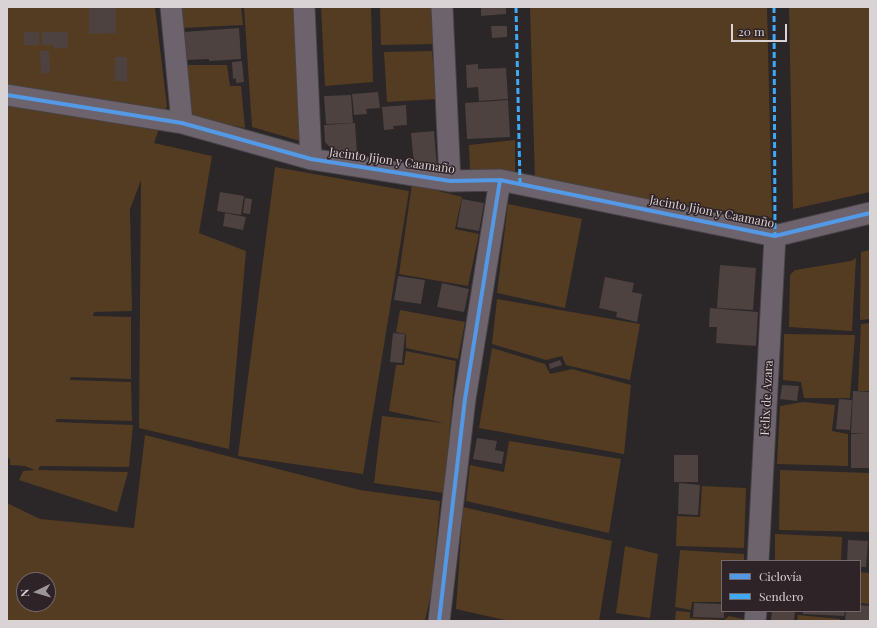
<!DOCTYPE html>
<meta charset="utf-8">
<style>
body{margin:0}
#map{position:relative;width:877px;height:628px;overflow:hidden;background:#2b2627;font-family:"Playfair Display",serif}
canvas{display:block}
.frame{position:absolute;inset:0;border:8px solid #dad3d5;pointer-events:none}
.legend{position:absolute;left:721px;top:560px;width:140px;height:52px;box-sizing:border-box;background:#2e2326;border:1px solid #73696c;margin:0;padding:5px 7px;list-style:none;font-size:12px;color:#dad3d5}
.legend li{display:flex;align-items:center;gap:8px;height:20px}
.legend b{width:20px;border:1px solid #73696c}
.north{position:absolute;left:16px;top:572px;width:40px;height:40px;box-sizing:border-box;background:#2e2326;border:1px solid #73696c;border-radius:50%;rotate:265deg;font-size:11px;font-weight:700;line-height:16px;text-align:center;color:#dad3d5}
.north::after{content:'';display:block;margin:auto;width:14px;height:18px;background:#9d9698;clip-path:polygon(50% 0,100% 100%,50% 72%,0 100%)}
.scale{position:absolute;left:731px;top:24px;width:56px;height:18px;box-sizing:border-box;border:2px solid #dad3d5;border-top:0;padding-left:5px;font-size:12px;line-height:14px;white-space:nowrap;color:#dad3d5;-webkit-text-stroke:3px #2e2326;paint-order:stroke}
</style>
<div id="map">
<canvas width="877" height="628"></canvas>
<div class="frame"></div>
<ul class="legend">
<li><b style="height:5px;background:#5399e6"></b>Ciclovía</li>
<li><b style="height:5px;background:#3fa9f5"></b>Sendero</li>
</ul>
<div class="north">N</div>
<div class="scale">20 m</div>
</div>
<script>
const ctx = document.querySelector('canvas').getContext('2d');
ctx.lineJoin = 'round';
function fill(path, color) { ctx.fillStyle = color; ctx.fill(path, 'evenodd'); }
function strokePath(path, color, width, dash) { ctx.strokeStyle = color; ctx.lineWidth = width; ctx.lineCap = dash ? 'butt' : 'round'; ctx.setLineDash(dash || []); ctx.stroke(path); }
function write(font, color, halo, rows, align = 'center') {
  ctx.font = font + ' "Playfair Display",serif'; ctx.lineWidth = 3; ctx.setLineDash([]); ctx.textBaseline = 'middle'; ctx.strokeStyle = halo; ctx.fillStyle = color; for (const [text, x, y, turn = 0] of rows) {
    ctx.save(); ctx.translate(x, y); ctx.rotate((+turn || 0) * Math.PI / 180); ctx.textAlign = isNaN(turn) ? turn : align; if (halo) ctx.strokeText(text, 0, 0); ctx.fillText(text, 0, 0); ctx.restore();
  }
}
fill(new Path2D(`
 M7 7H155L167 106 154 143 212 156 199 233 246 251 229 449 139 428 141 180 130 209 132 311 94 312 93 316 131 317V379L71 377 70 380 131 382 132 421 57 419 55 422 133 425 129 467 40 466 38 470 128 472 117 512 19 480 23 471 35 470 25 466 10 465V459L7 457Z
 M179 7H241L243 25 181 28Z
 M244 7H297L300 141 252 127Z
 M321 7H371L373 82 325 86Z
 M380 7H436V44L381 45Z
 M530 7H767L772 218 535 182Z
 M789 7H870V192L793 209Z
 M432 51 436 99 387 102 384 52Z
 M187 65H227L230 86H241L245 128 193 117Z
 M515 140V177L470 171 469 145Z
 M275 167 409 191 363 474 238 456Z
 M412 184 462 197 455 229 479 234 468 286 399 274Z
 M508 204 582 219 565 308 497 293Z
 M870 250V319L860 320 861 252Z
 M856 258 852 331 789 327 790 275 795 270 851 261Z
 M497 299 640 324 630 380 566 365 562 356 546 360 492 344Z
 M400 310 465 322 458 359 406 348V334L396 332Z
 M870 323V391H858L861 324Z
 M784 334 855 335 850 398H804L801 382 783 380Z
 M492 348 545 364 550 374 572 369 631 385 624 454 479 428Z
 M406 351 456 361 444 493 374 483 382 416 444 423 389 411 396 365H404Z
 M803 402 835 405 832 431 848 434V466L777 464 780 406Z
 M145 435 360 490 440 501 432 589 425 621H7V503L40 519 134 528ZM24 580H48V604H24Z
 M509 441 621 459 609 533 466 501 470 465 504 472Z
 M780 470 870 473V532L779 530Z
 M702 486 746 488 744 548 676 546 677 516 700 517Z
 M463 507 612 541 599 621H509L456 609Z
 M775 534 842 537 841 561H775Z
 M625 546 658 554 650 618 616 613Z
 M680 550 744 554V561H722V602H692L691 610 675 607Z
 M870 563V604L860 603V572L869 573Z
 M676 611 690 612V618L724 620 729 616 743 619V621H675Z
 M798 615 840 619V621H797Z`), '#543c22');
fill(new Path2D(`
 M89 7H116V33L89 34Z
 M481 7H506V14L481 16Z
 M491 26H507V37L492 38Z
 M239 28 241 59 209 61V59L185 60 183 32Z
 M24 32H39V45H24Z
 M42 32H68V48H54V45H42Z
 M40 51H49L50 73H41Z
 M115 57H127V81H115Z
 M242 61 244 82 236 83V78L233 79 232 62Z
 M478 64V69L506 68 508 99 479 101 478 87 467 88 466 65Z
 M378 92 380 108 366 109 367 114 354 115 352 94Z
 M351 95 353 123 326 124 324 96Z
 M508 100 510 137 467 139 465 103Z
 M406 105 407 125 393 126 394 129 384 130 382 107Z
 M355 123 357 154 338 156 325 142 324 125Z
 M434 131 437 168 414 165 411 133Z
 M220 192 244 196 241 215 217 211Z
 M245 198 252 199 250 214 243 213Z
 M462 199 484 203 479 231 457 227Z
 M225 213 246 217 243 230 223 226Z
 M720 265 756 268 753 310 717 308Z
 M398 276 425 280 421 304 394 300Z
 M605 277 634 283 632 292 642 294 637 322 616 317 617 312 599 308Z
 M442 283 469 289 464 312 437 307Z
 M710 308 758 312 756 346 716 343 717 327H709Z
 M393 333 405 334 402 363 390 362Z
 M560 360 562 365 550 369 549 364Z
 M782 385 799 386 797 401 780 399Z
 M853 391 870 392V468H851V434H866L851 433Z
 M839 399 852 400 850 430 836 429Z
 M477 438 497 441 495 450 504 452 502 464 473 459Z
 M674 455H698V482H674Z
 M679 483 700 485 698 515 678 514Z
 M848 540 868 541 866 567H860V561H847Z
 M694 603 722 604V611H724V618L693 617Z
 M860 605 870 606V621H845L846 611H860Z
 M772 611H795L794 621H771Z
 M803 611H845L844 616 803 614Z`), '#4d4240');
const minor = new Path2D(`
 M171 7 182 123
 M304 7 311 159
 M442 7 450 181
 M7 95 182 123 311 159 450 181 500 180 775 236 870 213
 M758 561 775 236
 M439 621 465 399 500 180
 M755 621 756 611`);
strokePath(minor, '#464344', 23);
strokePath(minor, '#6d636d', 21);
strokePath(new Path2D(`
 M516 7 520 183
 M774 7 775 236`), '#3fa9f5', 3, [6, 3]);
strokePath(new Path2D(`
 M7 95 182 123 311 159 450 181 500 180 775 236 870 213
 M439 621 465 399 500 180`), '#5399e6', 4);
write('12px', '#dad3d5', '#2e2326', [
 ["Jacinto Jijon y Caamaño",392,161,8],
 ["Jacinto Jijon y Caamaño",712,212,11],
 ["Felix de Azara",767,398,-87]
]);
</script>
